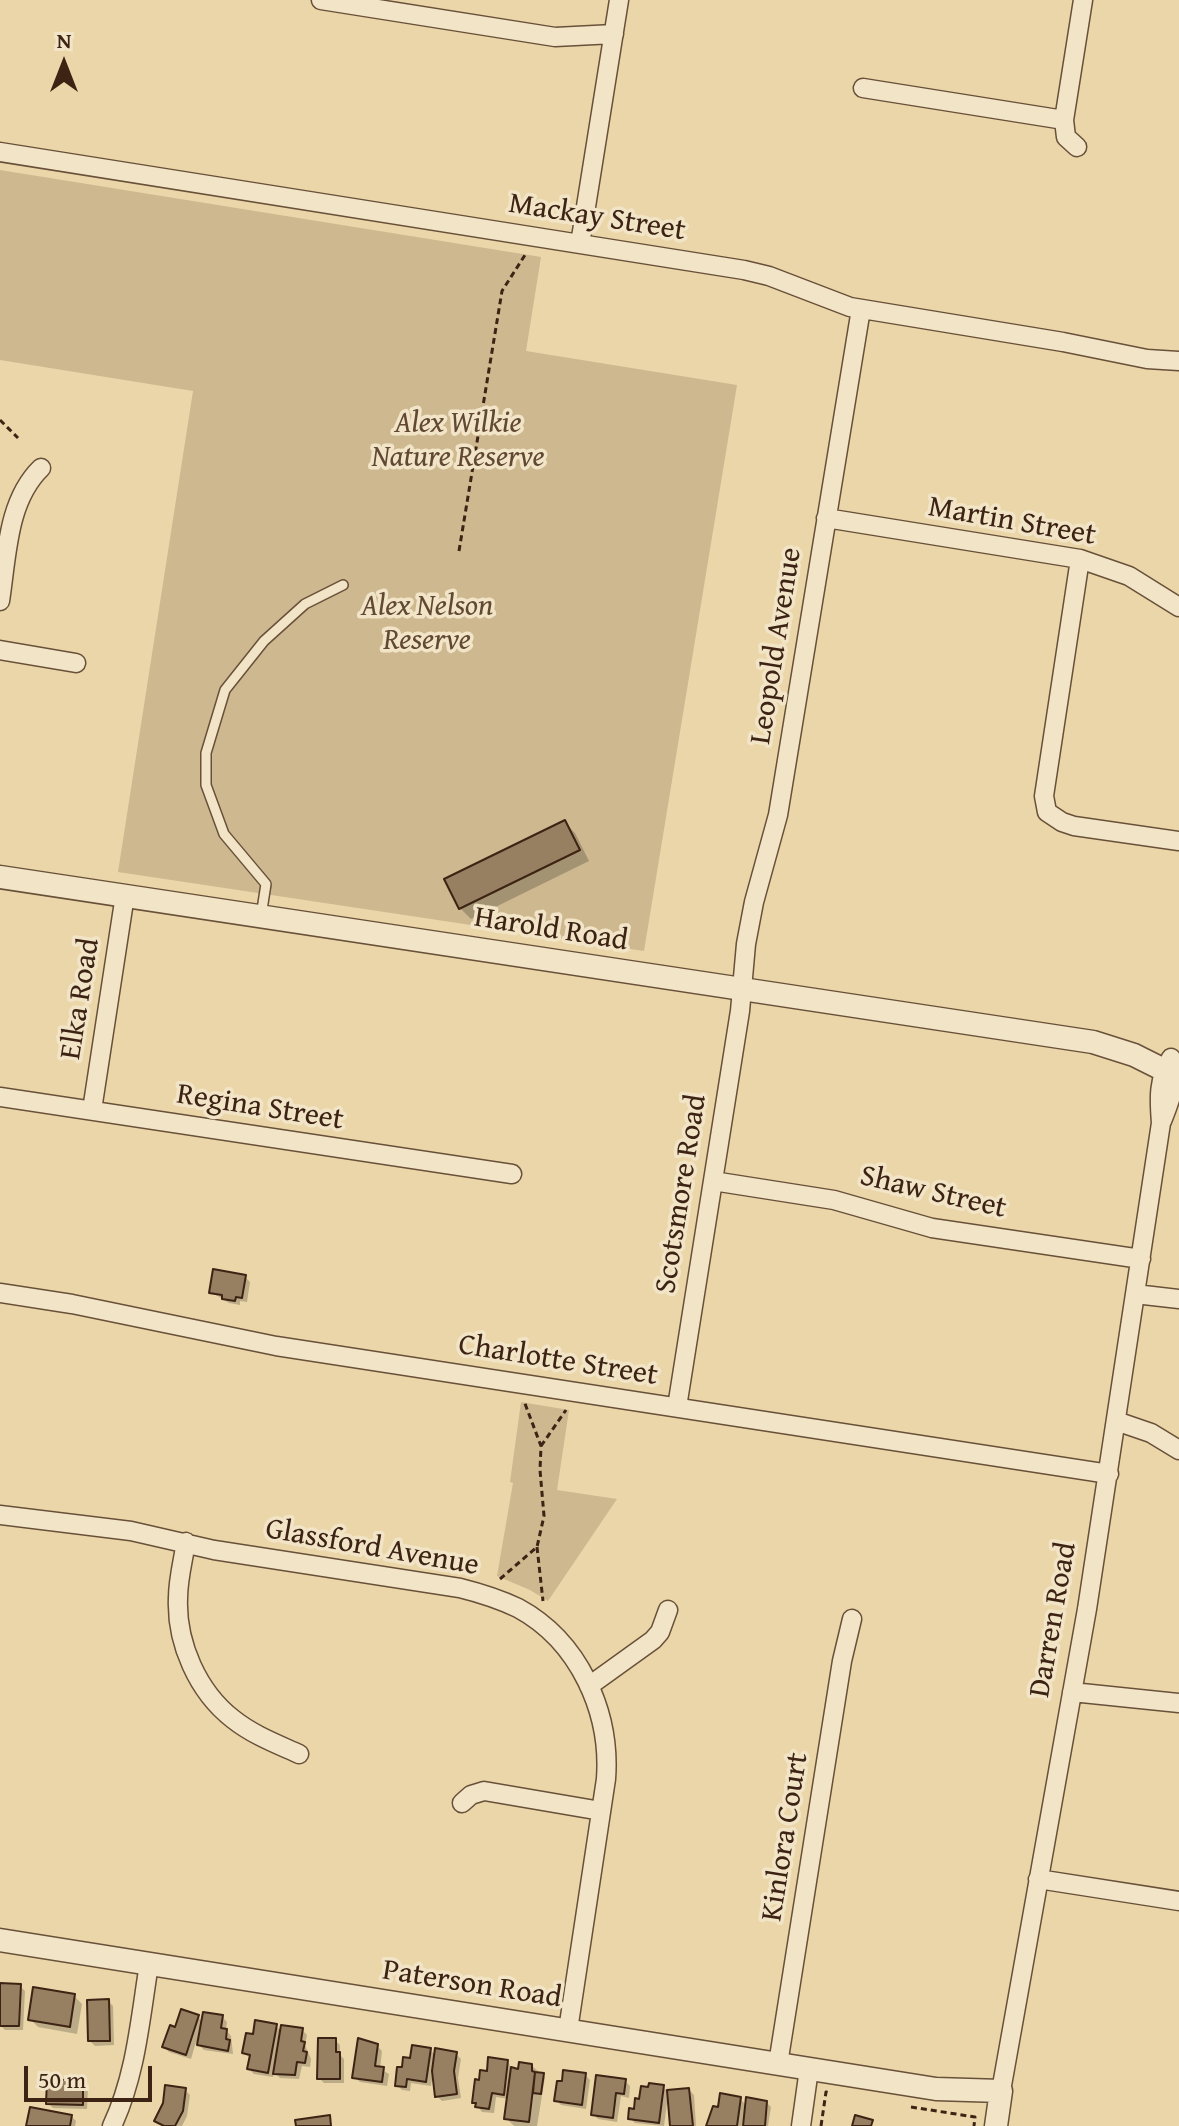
<!DOCTYPE html>
<style>
body{margin:0}
#map{position:relative;width:1179px;height:2126px;overflow:hidden;background:#ebd6a9;font-family:"Gentium Book Plus",serif}
canvas{display:block}
.north{position:absolute;left:24px;top:24px;width:80px;height:80px;-webkit-text-stroke:6px #f2e4c7;paint-order:stroke;rotate:0deg;font-size:22px;font-weight:700;line-height:32px;text-align:center;color:#3c2314}
.north::after{content:'';display:block;margin:auto;width:28px;height:36px;background:#3c2314;clip-path:polygon(50% 0,100% 100%,50% 72%,0 100%)}
.scale{position:absolute;left:24px;top:2066px;width:128px;height:36px;box-sizing:border-box;border:4px solid #3c2314;border-top:0;padding-left:10px;font-size:24px;line-height:28px;white-space:nowrap;color:#3c2314;-webkit-text-stroke:6px #f2e4c7;paint-order:stroke}
</style>
<div id="map">
<canvas width="1179" height="2126"></canvas>
<div class="north">N</div>
<div class="scale">50 m</div>
</div>
<script>
const ctx = document.querySelector('canvas').getContext('2d');
ctx.lineJoin = 'round';
function fill(path, color) { ctx.fillStyle = color; ctx.fill(path, 'evenodd'); }
function strokePath(path, color, width, dash) { ctx.strokeStyle = color; ctx.lineWidth = width; ctx.lineCap = dash ? 'butt' : 'round'; ctx.setLineDash(dash || []); ctx.stroke(path); }
function write(font, color, halo, rows, align = 'center') {
  ctx.font = font + ' "Gentium Book Plus",serif'; ctx.lineWidth = 7; ctx.setLineDash([]); ctx.textBaseline = 'middle'; ctx.strokeStyle = halo; ctx.fillStyle = color; for (const [text, x, y, turn = 0] of rows) {
    ctx.save(); ctx.translate(x, y); ctx.rotate((+turn || 0) * Math.PI / 180); ctx.textAlign = isNaN(turn) ? turn : align; if (halo) ctx.strokeText(text, 0, 0); ctx.fillText(text, 0, 0); ctx.restore();
  }
}
fill(new Path2D(`
 M0 170 541 257 526 351 737 385 644 951 118 872 193 391 0 360Z
 M521 1402 569 1410 557 1490 617 1499 548 1601 530 1590 497 1576 513 1483 510 1482Z`), '#cdb890');
fill(new Path2D(`
 M564 822 575 833 589 861 471 919 460 908Z
 M245 1277 250 1282 247 1302 240 1301V1305L229 1303 211 1292Z
 M20 1986 25 1991 23 2030H5L0 2025V1999Z
 M74 1996 82 2004 77 2034 38 2027 30 2019Z
 M108 2001 113 2006 114 2045 95 2046 90 2041Z
 M198 2017 203 2022 222 2017 227 2022 226 2030 231 2036 233 2054 204 2050 196 2042 191 2059 169 2052 164 2047Z
 M276 2026 282 2032 302 2030 307 2035 305 2045 311 2059 310 2067 302 2066 299 2079 280 2078 274 2072 273 2077 254 2074 249 2069 250 2058 245 2053 255 2036Z
 M335 2040 340 2045V2055L344 2059V2083H324L319 2078Z
 M377 2046 382 2051 380 2069 389 2074 387 2086 360 2082 354 2077Z
 M430 2050 436 2056 456 2054 461 2059 458 2078 461 2098 442 2101 437 2096 433 2073 431 2086 411 2083 410 2091 402 2090 397 2085 403 2069 412 2060Z
 M508 2062 512 2070 520 2071 532 2066 545 2077 537 2126H514L506 2118 509 2099 496 2097 494 2113 482 2112 474 2102 481 2082 488 2073Z
 M585 2075 590 2080 586 2109 561 2105 556 2100Z
 M625 2081 630 2086 629 2098 621 2096 617 2122 598 2119 593 2114Z
 M83 2083 88 2088 87 2109 53 2108 48 2103Z
 M663 2087 668 2092 689 2090 694 2095 696 2126H672L668 2096 664 2126 635 2123 630 2118 641 2101Z
 M185 2090 190 2095 187 2116 182 2126 161 2125 156 2120Z
 M740 2099 746 2105 766 2102 771 2107 768 2126H745L743 2120 742 2126H709Z
 M71 2116 76 2121 75 2126H28Z`), '#0003');
const building = new Path2D(`
 M565 820 580 850 459 909 444 879Z
 M213 1269 246 1275 242 1298 236 1297 235 1301 222 1299V1295L209 1293Z
 M0 1983 21 1984 19 2026H0Z
 M33 1987 75 1994 70 2027 28 2020Z
 M109 1999 110 2041H88L87 2000Z
 M181 2009 199 2015 186 2055 162 2047 170 2025 175 2027Z
 M203 2012 223 2015 221 2028 227 2029 226 2039 230 2040 228 2051 197 2045Z
 M255 2020 277 2024 268 2073 247 2069 250 2055 242 2053 246 2033 253 2034Z
 M281 2025 303 2028 301 2041 305 2042 303 2051 307 2052 305 2063 297 2062 295 2075 273 2074Z
 M318 2038H336V2052H340V2079H317Z
 M358 2038 378 2044 375 2066 384 2067 382 2082 352 2078Z
 M412 2045 431 2048 426 2082 407 2079 406 2087 395 2086 397 2067H402L403 2057 410 2058Z
 M435 2048 457 2052 454 2071 457 2094 435 2097 432 2071Z
 M488 2057 508 2060 504 2095 492 2093 489 2109 475 2107 476 2103H472L475 2079 479 2080 480 2070 487 2071Z
 M519 2062 532 2064V2071L535 2072 529 2122 504 2119 511 2067 518 2069Z
 M563 2070 586 2073 582 2105 554 2101 557 2081H562Z
 M535 2072 544 2073 541 2094 533 2093Z
 M596 2075 626 2079 624 2094 616 2093 613 2118 591 2115Z
 M47 2079 83 2081V2105L46 2104Z
 M649 2083 664 2085 659 2123 628 2119 629 2108 634 2109 635 2098 639 2099 641 2086 648 2087Z
 M165 2085 186 2088 183 2111 175 2126H164L154 2121 163 2103Z
 M689 2088 693 2126H670L667 2090Z
 M720 2093 741 2097 737 2126H706L713 2106 718 2107Z
 M746 2097 767 2101 765 2126H743Z
 M30 2107 72 2115 70 2126H26Z
 M330 2115 331 2126H296L295 2120Z
 M855 2115 873 2120 871 2126H852Z`);
fill(building, '#978061');
strokePath(building, '#3c2314', 2);
const service = new Path2D(`
 M261 916 266 884 224 834 206 785V753L225 690 264 641 305 604 343 585`);
const minor = new Path2D(`
 M321 0 555 37 614 34
 M863 88 1064 120 1083 0
 M1064 120 1066 137 1077 147
 M0 152 744 270 769 276 850 307 1063 342 1147 359 1179 361
 M580 244 619 0
 M826 518 1080 559 1129 576 1179 607
 M1080 559 1044 796 1047 812 1062 822 1074 826 1179 841
 M0 601C7 556 7 501 41 468
 M0 650 76 663
 M0 1097 512 1174
 M92 1110 125 895
 M1162 1121C1170 1101 1178 1082 1172 1061
 M713 1181 834 1200 932 1228 1141 1259
 M0 1293 72 1304 276 1346 1109 1474
 M1135 1294 1179 1299
 M677 1407 740 1011 746 944 754 902 778 815 861 309
 M1116 1421 1151 1433 1179 1450
 M0 1515 131 1531 214 1550 460 1588C480 1593 499 1599 518 1608 579 1641 611 1712 606 1779L568 2030
 M186 1542C183 1561 178 1579 178 1598 176 1643 198 1692 233 1719 253 1735 277 1744 299 1754
 M589 1686 653 1640 660 1632 668 1610
 M1072 1692 1179 1703
 M462 1803 471 1795 484 1791 601 1811
 M1038 1879 1179 1901
 M778 2064 842 1661 852 1619
 M1001 2091 1087 1609 1161 1123C1159 1098 1158 1080 1171 1058
 M112 2126C136 2075 140 2020 149 1964
 M801 2126 809 2069`);
const tertiary = new Path2D(`
 M0 877 1093 1042 1134 1055 1164 1070 1179 1071
 M0 1940 936 2089 1001 2091 996 2126`);
strokePath(service, '#685039', 12);
strokePath(minor, '#685039', 21);
strokePath(tertiary, '#685039', 25);
strokePath(new Path2D(`
 M0 420 18 438
 M459 551 502 291 525 255
 M541 1446 566 1410
 M537 1547 543 1601
 M500 1579 537 1547 544 1516 540 1470 541 1446 524 1401
 M911 2107 975 2117 974 2126
 M821 2126 826 2092 829 2093`), '#3c2314', 3, [6, 4]);
strokePath(service, '#f2e4c7', 9);
strokePath(minor, '#f2e4c7', 18);
strokePath(tertiary, '#f2e4c7', 22);
write('30px', '#3c2314', '#f2e4c7', [
 ["Mackay Street",597,218,9],
 ["Martin Street",1012,522,10],
 ["Leopold Avenue",777,646,-81],
 ["Harold Road",551,930,9],
 ["Elka Road",81,999,-81],
 ["Regina Street",260,1108,9],
 ["Shaw Street",933,1193,13],
 ["Scotsmore Road",682,1194,-81],
 ["Charlotte Street",558,1361,9],
 ["Glassford Avenue",372,1548,10],
 ["Darren Road",1054,1620,-80],
 ["Kinlora Court",786,1837,-81],
 ["Paterson Road",472,1985,9]
]);
write('italic 30px', '#604833', '#f2e4c7', [
 ["Alex Wilkie",458,424],
 ["Nature Reserve",458,458],
 ["Alex Nelson",427,607],
 ["Reserve",427,641]
]);
</script>
